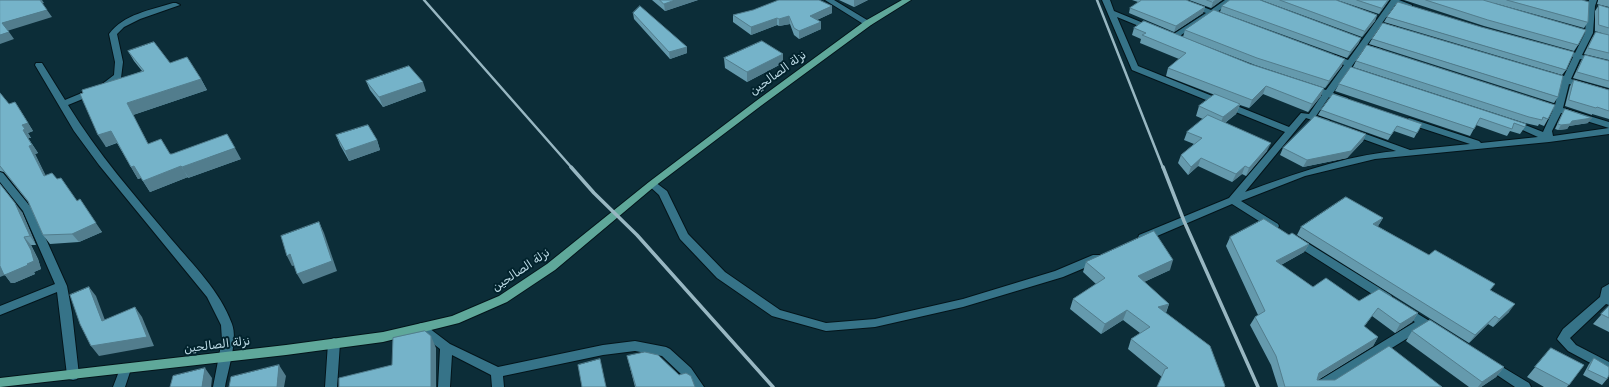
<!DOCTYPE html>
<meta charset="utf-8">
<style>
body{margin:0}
canvas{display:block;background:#0c2d38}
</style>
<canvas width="1609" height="387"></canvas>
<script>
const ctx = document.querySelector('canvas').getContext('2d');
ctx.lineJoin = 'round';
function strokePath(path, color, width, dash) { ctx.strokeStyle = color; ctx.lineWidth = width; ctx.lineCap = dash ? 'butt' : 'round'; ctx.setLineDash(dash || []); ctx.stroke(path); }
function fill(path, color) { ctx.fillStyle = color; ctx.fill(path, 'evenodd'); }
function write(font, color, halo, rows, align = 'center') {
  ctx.font = font + ' Rubik,"Noto Sans Arabic",sans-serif'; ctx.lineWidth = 4; ctx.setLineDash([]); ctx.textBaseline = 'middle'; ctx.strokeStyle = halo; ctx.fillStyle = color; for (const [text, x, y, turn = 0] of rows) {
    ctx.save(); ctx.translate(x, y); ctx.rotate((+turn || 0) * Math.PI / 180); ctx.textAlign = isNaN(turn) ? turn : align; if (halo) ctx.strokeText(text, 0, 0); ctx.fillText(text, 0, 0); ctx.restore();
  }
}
const minor = new Path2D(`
 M825 0H834L872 23 871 25H865Z
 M1102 0H1110L1114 11 1158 29 1154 31H1151L1117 17 1138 66 1289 127 1301 113 1309 114 1322 95 1308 90 1307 88 1308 86 1311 85 1326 90 1344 65 1329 59V55H1335L1348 60 1391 0H1399L1412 5V9H1409L1395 5 1382 23 1397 27V31H1394L1380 27 1367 45 1382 49V53H1379L1364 49 1333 93 1348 98 1349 100 1348 102 1345 103 1329 97 1316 116 1329 120 1331 122 1329 124 1326 125 1306 118 1245 192C1294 174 1344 156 1396 151L1349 134 1347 132 1352 129 1410 150 1470 144 1406 123 1404 121 1409 118 1479 141 1481 143 1538 137 1507 123 1509 121H1515L1543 132 1553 110 1539 106 1538 104 1542 101 1555 105 1561 81 1547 77 1546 75 1550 72 1564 76 1573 57 1557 51 1561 49 1575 53 1585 33 1587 6 1589 0H1597L1595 6 1593 33 1582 55 1609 62V67L1580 59 1571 79 1609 90V96L1569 84 1563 108 1609 122V128L1561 113 1552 131 1553 136 1609 128V134L1549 142 1375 159 1305 176 1241 201 1278 224 1279 226 1278 228H1270L1232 204 1143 242 1139 241 1138 238 1139 235 1229 198 1285 132 1132 70Z
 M1174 0H1185L1211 10 1225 0H1234L1217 12 1226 15V19H1223L1212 15 1175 39H1172V35L1206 13Z
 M173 3H176L180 5 140 19 124 27 117 34 123 62 121 78 107 89 68 105C98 154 135 196 172 240 194 266 220 291 232 324 238 340 228 370 225 387H213L222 340 221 325 207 297 99 165 74 131 35 65 36 63H42L65 100 101 85 114 75 115 62 109 34C124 14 151 10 173 3Z
 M0 172 3 173 33 210 67 286 72 313 79 375 77 379 73 380 69 379 67 375 57 292 0 315V306L55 284 23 211 0 182Z
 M652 181 655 182 667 191 688 234 725 272 780 310 826 323 875 319 963 299 1055 271 1093 255H1101L1102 258 1101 261 1063 277 963 307 875 327 826 331 772 316 717 278 680 239 659 195 647 184Z
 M1296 236 1391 295 1393 298 1391 301 1387 302 1383 301 1292 243 1291 240 1292 237Z
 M1609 284V305L1606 304 1570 338 1576 345 1609 362V373L1568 351 1557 339 1563 329 1600 297 1602 288Z
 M1405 306 1441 328 1443 331 1441 334C1434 336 1429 332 1424 328L1329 387H1313L1315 383 1415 322 1401 313 1399 310 1401 307Z
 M421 323 425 325 450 344 498 367 603 345 635 341 666 347 670 349 691 368 704 387H691L683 376 662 356 635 351 603 355 503 376 504 387H492L491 375 452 355 450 387H438L440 349 417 331 415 328 417 325Z
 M334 338 338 340 340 343 337 387H325L328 343 330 340Z
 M1489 359 1529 383 1531 387H1515L1485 367 1483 364 1485 361Z
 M125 364 129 366 131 369 125 387H113L121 366Z`);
const primary = new Path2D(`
 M902 0H911L871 25 762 105 655 186 555 270 507 302 459 323 383 342 286 355 0 387V378L286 345 383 332 452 316 499 296 547 264 649 182 756 101 865 21Z`);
strokePath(minor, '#03141a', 2);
strokePath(primary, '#03141a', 2);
fill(minor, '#367388');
fill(primary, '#5fa89a');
strokePath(new Path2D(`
 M424 0 572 168
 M1097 0 1163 168`), '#98b7c2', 2.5);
strokePath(new Path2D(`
 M571 167 594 193 637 235 773 387
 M1163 167 1184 221 1258 387`), '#98b7c2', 3.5);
fill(new Path2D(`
 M652 0H698L665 11Z
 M839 0H868L854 7Z
 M1132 0H1186L1205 7 1203 13 1174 32 1129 13 1130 8 1138 2Z
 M1189 0H1222L1211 8Z
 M1261 0H1336L1377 15 1375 21 1362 37Z
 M1337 0H1389L1379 14Z
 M1404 0H1582L1588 22 1584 28 1494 3 1578 45 1574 51 1484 26Z
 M1598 0H1609V7L1597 4 1598 1Z
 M1599 5 1609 8V60L1584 54 1592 38 1596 32 1605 34 1595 31V11Z
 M1222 6 1361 38 1358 44 1347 58 1220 12Z
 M633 13 687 47V53L670 59 634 19Z
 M832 13 817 20 821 29 799 39 794 35 790 24 779 26 777 25 751 35 733 22V15Z
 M1387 17 1566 70 1562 75 1384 22Z
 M1134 28 1321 96 1308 112 1263 94 1249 108 1240 105 1236 114 1225 123 1267 151 1246 176 1242 174 1232 182 1198 166 1188 175 1178 163 1181 155 1194 144 1184 140 1187 132 1203 119 1196 116 1199 106 1215 95 1166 76 1168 68 1179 59 1140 43 1141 39 1132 35Z
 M1185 30 1342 66 1325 88 1255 65 1183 37Z
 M1372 39 1558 97 1554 103 1369 44Z
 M128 51 170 63 201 79 207 90 133 115 148 144 170 154 241 159 188 178V177L150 192 141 178 138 179 117 143 106 147 83 93 142 71 134 61Z
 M783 54V63L747 82 725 68 724 58Z
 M1585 55 1609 61V88L1573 78 1581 61Z
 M1356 61 1548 119 1544 126 1539 124 1538 126 1525 123 1353 67Z
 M1351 67 1525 127 1520 134 1510 131 1507 136 1476 125 1470 136 1335 91 1339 84Z
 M1574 80 1609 90V119L1592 114V115L1565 106 1570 86Z
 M366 81 426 91 383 107 370 90Z
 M0 93 9 104 20 110 33 131 28 133 31 138H28L38 153 35 154 45 175 57 179 77 201 102 232 79 242 50 244 43 235 28 202 4 172 0 171Z
 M1565 109 1588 123 1569 126 1567 129 1558 130 1555 129 1562 114Z
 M1321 110 1422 124 1414 138 1394 131 1388 140 1318 115Z
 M1366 134 1363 141 1347 158 1303 167 1280 155 1283 148Z
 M336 135 377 140 380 150 349 161 340 145Z
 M22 212 36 245H31L38 259 41 269 34 272 35 274 14 283H11L5 275Z
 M1383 218 1378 226H1377L1491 290 1509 312 1493 327 1488 324 1469 343 1297 235 1301 227Z
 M1289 235 1309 244 1304 252 1281 265 1313 287 1359 301 1418 313 1412 322 1395 333 1372 316 1364 327 1378 337 1373 346 1318 380 1442 387H1278L1271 365 1250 325 1255 317 1258 315 1226 246 1230 237Z
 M1086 262 1170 270 1144 282 1169 304 1166 313 1210 346 1162 377 1128 349 1131 339 1140 333 1123 320 1101 334 1070 309 1073 299 1096 284 1083 272Z
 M1609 306V332L1593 324Z
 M1412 331 1504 367 1496 377 1481 387H1469L1406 341Z
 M1551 348 1584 365 1567 387H1544L1527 377Z
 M627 356 679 375 695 387H635Z
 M1594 358 1607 379 1602 385 1583 375 1589 364Z`), '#659aad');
fill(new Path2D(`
 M39 0H42L44 3 41 4Z
 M675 0H698L665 11 664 4Z
 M854 0H868L854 7Z
 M1216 0H1222L1211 8 1213 2Z
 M1388 0H1389L1379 14 1382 8Z
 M832 6V13L810 23V16Z
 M1205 7 1203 13 1174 32 1176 26Z
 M47 10 52 17 7 31 2 23Z
 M1377 15 1375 21 1362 37 1365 31Z
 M789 16 790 24 779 26V19Z
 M777 18V25L751 35V27Z
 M821 22V29L799 39V31Z
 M9 32 14 39 0 44V35Z
 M1361 38 1358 44 1347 58 1350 52Z
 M687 47V53L670 59 669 52Z
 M783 54V63L747 82V72Z
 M1345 59 1342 66 1325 88 1329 81Z
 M201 79 207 90 133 115 154 155 148 144 127 103Z
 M423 82 426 91 383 107 379 97Z
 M1266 86 1263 94 1249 108 1252 100Z
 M1324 88 1321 96 1308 112 1312 104Z
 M15 102 20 110 33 131 28 133 22 125Z
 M1240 104 1236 114 1219 127 1223 117Z
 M1592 118 1588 123 1569 126 1567 129 1558 130 1561 125 1572 121Z
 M25 129 31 138H28L38 153 35 154 50 184 44 176 29 146 23 130Z
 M111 131 118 142 106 147 98 135Z
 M1366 134 1363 141 1347 158 1303 167 1307 160Z
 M377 140 380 150 349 161 345 151Z
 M1271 143 1267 151 1246 176 1249 168Z
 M235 148 241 159 188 178 182 167Z
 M1201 158 1198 166 1188 175 1191 167Z
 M134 166 141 178 138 179 131 167Z
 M181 166 188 177 150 192 143 181Z
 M1245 166 1242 174 1232 182 1236 174Z
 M80 199 102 232 79 242 72 234Z
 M15 203 22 212 36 245 30 236Z
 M1383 218 1378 226 1368 232 1373 224Z
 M319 222 324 233 337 271 303 284 297 274Z
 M24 237 31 245 38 259 41 269 34 272 35 274 14 283H11L5 275 0 277V266L27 264Z
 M1309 244 1304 252 1272 270 1276 261Z
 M290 254 296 265 292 266 287 256Z
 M1173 260 1170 270 1135 286 1138 276Z
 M89 287 96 296 109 331 102 321Z
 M1169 304 1165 314 1158 307Z
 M1515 304 1509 312 1493 327 1499 319Z
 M135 307 142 317 154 346 99 356 91 346Z
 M1127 310 1123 320 1101 334 1105 324Z
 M1418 313 1412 322 1395 333 1400 324Z
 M1495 316 1488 324 1469 343 1475 335Z
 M431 336 436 348V387H431Z
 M1378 337 1373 346 1314 382 1319 373Z
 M279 365 286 376 284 387H277Z
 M1504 367 1496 377 1481 387H1478L1482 382Z
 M205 368 212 378 211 387H202Z`), '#527d8d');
const building = new Path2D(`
 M0 0H40L47 10 2 23 9 32 0 35Z
 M660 0H675L664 4Z
 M779 0H819L832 6 810 16 821 22 799 31 794 28 789 16 779 19 777 18 751 27 733 15 753 10Z
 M1142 0H1186L1205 7 1176 26 1130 8Z
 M1207 0H1216L1213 2Z
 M1230 0H1260L1361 38 1350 52 1222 6Z
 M1280 0H1336L1377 15 1365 31Z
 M1357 0H1388L1382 8Z
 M1426 0H1483L1586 30 1578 45 1488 20Z
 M1507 0H1582L1589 2 1588 22Z
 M1398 2 1481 27 1574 52 1566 70 1387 17Z
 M1599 5 1609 8V28L1599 25Z
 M640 6 687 47 669 52 633 13Z
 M1214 10 1345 59 1329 81 1257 58 1185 30Z
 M1144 21 1250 64 1324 88 1312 104 1266 86 1252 100 1168 68 1186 53 1142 35 1146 33 1134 28Z
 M1383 23 1563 76 1558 97 1372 39Z
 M1596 32 1609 35V53L1588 48Z
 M762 41 783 54 747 72 724 58Z
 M154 42 170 63 187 57 201 79 127 103 148 144 161 139 170 154H172L227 134 235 148 182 167 181 166 143 181 134 166 131 167 111 131 98 135 80 94 83 93 82 90 144 71 128 51Z
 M1367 45 1555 105 1548 119 1543 117 1542 120 1529 117 1356 61Z
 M1585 55 1609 61V81L1577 72Z
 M409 66 423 82 379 97 366 81Z
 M1351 67 1526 124 1525 127 1514 123 1512 129 1480 118 1474 129 1339 84Z
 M1574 80 1609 90V111L1597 107 1596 108 1569 100Z
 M0 93 9 104 15 102 28 123 22 125 25 129 23 130 32 145 29 146 44 176 52 173 57 179 61 178 77 201 80 199 96 223 72 234 43 235 28 201 0 166Z
 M1215 94 1240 104 1223 117 1199 106Z
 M1333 94 1422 124 1417 133 1397 126 1391 135 1321 110Z
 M1565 109 1592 118 1572 121 1570 124 1561 125 1558 124Z
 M1208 115 1271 143 1249 168 1245 166 1236 174 1201 158 1191 167 1181 155 1202 138 1187 132Z
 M1315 116 1366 134 1351 151 1307 160 1283 148Z
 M368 125 377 140 345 151 336 135Z
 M0 184 15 203 30 236 24 237 31 250 34 261 27 264 28 265 7 274 4 275 0 266Z
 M1346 197 1383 218 1373 224 1429 255 1435 250 1495 284 1490 290 1515 304 1499 319 1495 316 1475 335 1301 227Z
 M1264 219 1289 235 1292 233 1309 244 1276 261 1313 287 1326 278 1359 301 1379 289 1418 313 1400 324 1378 308 1364 326 1378 337 1319 373 1317 380H1335L1389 346 1442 387H1285L1276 356 1255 317 1265 311 1230 237Z
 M319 222 332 261 297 274 290 254 287 256 281 236Z
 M1154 231 1173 260 1138 276 1169 304 1158 307 1210 346 1225 386 1224 387H1157L1165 369 1168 368 1131 339 1150 327 1127 310 1105 324 1073 299 1105 278 1086 262Z
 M89 287 102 321 135 307 147 337 91 346 80 324 70 295Z
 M1609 306V318L1601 314Z
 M1430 320 1504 367 1482 382 1412 331Z
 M425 331 431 336V387H339V378L392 365 393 338Z
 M1551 348 1584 365 1569 385 1535 367Z
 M645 352 658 355 679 375 686 373 691 376 695 387H636L627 356Z
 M1594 358 1609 367V375L1607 379 1588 370Z
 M600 359 606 387H582L578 365Z
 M279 365 277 387H229L231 377Z
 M205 368 202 387H170L173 376Z`);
fill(building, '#75b3c9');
strokePath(building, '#527d8d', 1);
write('12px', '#bbd9e4', '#02232d', [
 ["نزلة الصالحين",778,73,-36],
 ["نزلة الصالحين",521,270,-34],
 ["نزلة الصالحين",217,345,-7]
]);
</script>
